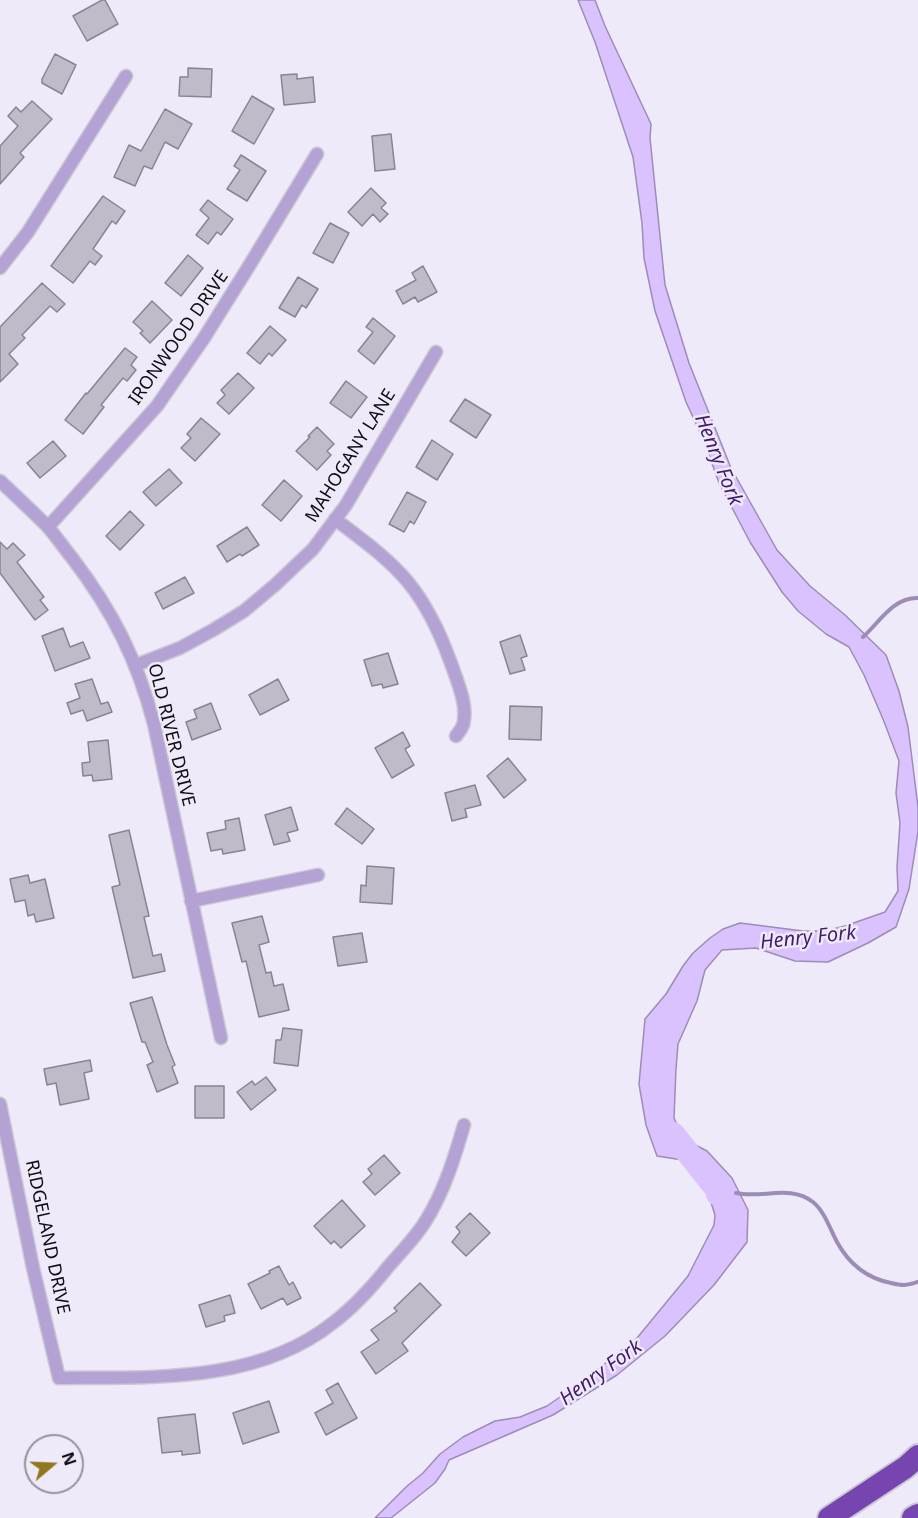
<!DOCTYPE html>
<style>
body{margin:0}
#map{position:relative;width:918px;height:1518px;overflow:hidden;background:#efeaf9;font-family:"Noto Sans",sans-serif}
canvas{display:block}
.north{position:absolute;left:24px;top:1434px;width:60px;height:60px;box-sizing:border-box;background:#efeaf9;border:2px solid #96929d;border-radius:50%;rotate:71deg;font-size:16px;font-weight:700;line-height:24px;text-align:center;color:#100e13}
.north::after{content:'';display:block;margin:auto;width:21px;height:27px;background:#90761c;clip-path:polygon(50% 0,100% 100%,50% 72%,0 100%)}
</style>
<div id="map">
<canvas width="918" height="1518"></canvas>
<div class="north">N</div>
</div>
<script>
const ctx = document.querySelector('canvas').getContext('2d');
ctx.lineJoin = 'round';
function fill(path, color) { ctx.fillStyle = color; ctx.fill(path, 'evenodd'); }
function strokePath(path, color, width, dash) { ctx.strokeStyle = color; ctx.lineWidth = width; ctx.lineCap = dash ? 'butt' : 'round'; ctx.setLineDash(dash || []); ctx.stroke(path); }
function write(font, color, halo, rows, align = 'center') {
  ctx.font = font + ' "Noto Sans",sans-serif'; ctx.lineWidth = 5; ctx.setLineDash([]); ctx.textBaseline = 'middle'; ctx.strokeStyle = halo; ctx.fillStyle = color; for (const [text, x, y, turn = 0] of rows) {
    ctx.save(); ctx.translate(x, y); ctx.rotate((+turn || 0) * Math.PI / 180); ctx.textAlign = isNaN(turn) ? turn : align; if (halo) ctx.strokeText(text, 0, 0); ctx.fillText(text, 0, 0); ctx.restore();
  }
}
const water = new Path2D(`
 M578 0H595L605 26 651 124 650 138 665 285 689 363 731 468 777 550 810 586 845 615 886 655 899 691 908 727 918 807V831L909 889 896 927 868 943 828 962 795 961 756 948 722 950 705 970 697 1001 678 1044 676 1069 674 1118 684 1139 707 1151 732 1178 748 1210 747 1242 714 1285 665 1336 617 1375 553 1415 449 1460 445 1469 435 1483 391 1518H375L406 1487 423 1473 440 1454 463 1437 495 1421 520 1417 547 1406 583 1381 637 1338 688 1276 714 1225 715 1215 708 1193 703 1173 696 1159H676L657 1156 646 1125 639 1084 645 1019 666 994 683 966 693 953 710 938 723 929 740 923 803 931H825L845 926 885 912 898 891 897 867 900 823 896 793 899 761 883 719 864 675 849 647 826 634 798 611 782 592 750 542 719 483 704 441 686 402 655 311 644 258 642 223 633 157 595 42Z`);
fill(water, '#d9c2fd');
strokePath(water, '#9d8cb7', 1.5);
strokePath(new Path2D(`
 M863 637C879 623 893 597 918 598
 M736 1193C762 1199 790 1184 813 1202 825 1212 830 1229 837 1242 849 1264 866 1278 891 1283 895 1284 900 1285 904 1285 909 1285 914 1283 918 1282`), '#9d8cb7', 4);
strokePath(new Path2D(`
 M673 1134 716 1188 718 1194`), '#d9c2fd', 24);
const building = new Path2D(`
 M102 0H105L118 24 87 41 73 16Z
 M55 54 76 65 62 94 42 83V79Z
 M188 68 212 69 211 97 179 96 180 77H188Z
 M297 74V79L313 77 315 102 284 105 281 75Z
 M252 96 274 109 254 144 232 131Z
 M32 101 52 119 20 153 24 157 0 184V146L18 126 8 116 16 107 21 112Z
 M165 109 192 124 178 149 165 142 152 169 144 166 135 186 114 177 129 145 141 151Z
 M391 134 395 169 375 171 372 136Z
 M241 155 266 171 247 201 227 189 240 170 234 166Z
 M371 188 386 203 381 208 388 214 380 222 373 214 362 226 348 212Z
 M103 196 125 211 116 224 112 221 93 249 102 256 95 265 90 261 73 283 51 266Z
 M208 200 233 219 221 235 217 232 208 244 196 235 209 218 200 210Z
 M330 223 349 233 333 263 313 253Z
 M188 255 203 268 181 296 165 283Z
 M423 266 437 292 418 302 415 297 403 304 396 291 416 280 412 273Z
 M298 277 318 289 306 308 302 305 295 317 279 308Z
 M42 283 65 304 57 312 50 306 22 335 25 338 9 354 18 364 0 382V327Z
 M152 301 172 320 150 343 140 333 143 331 133 322Z
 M373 318 395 336 374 364 358 351 373 332 366 327Z
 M270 326 286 340 272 356 269 353 260 364 247 353Z
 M125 348 137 357 131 365 136 370 127 381 123 378 101 405 104 407 83 434 65 420 86 393 87 394Z
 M238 373 254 388 229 414 217 403 225 395 221 390Z
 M346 381 367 397 351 418 330 403Z
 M465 399 491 415 476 438 450 421Z
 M201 418 220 434 195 461 181 448 191 438 187 434Z
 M317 427 334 444 327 451 331 455 317 470 296 451 310 437 308 436Z
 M432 440 453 454 437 480 416 467Z
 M53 441 66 456 40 478 27 463Z
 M169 469 182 483 156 506 143 492Z
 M284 480 302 496 281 521 262 505Z
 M407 492 426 502 414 524 410 521 404 532 389 524Z
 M130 511 144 525 120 550 106 536Z
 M247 527 259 545 242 556 240 554 227 562 217 546Z
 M0 542 7 549 13 543 25 555 17 562 44 597 40 600 48 610 35 620 0 573Z
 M185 577 194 593 163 609 155 593Z
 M63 628 70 647 83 642 90 658 55 671 42 636Z
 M520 635 527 656 521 658 525 670 510 674 500 642Z
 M388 653 398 684 383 688 382 684 372 686 364 660Z
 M92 679 101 704 108 702 112 712 87 721 83 710 71 714 67 703 80 698 75 684Z
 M278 679 289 700 260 715 249 695Z
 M211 703 221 729 192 740 186 722 197 718 194 710Z
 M510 706 542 707 541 740 509 739Z
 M403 732 410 746 405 749 414 765 392 778 375 748Z
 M108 740 112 779 93 781 92 775 83 776 82 763 90 762 88 742Z
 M508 758 526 780 504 798 487 776Z
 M475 785 481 805 465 809 467 817 452 821 445 793Z
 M291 807 298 830 287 833 290 841 274 845 265 815Z
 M347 808 374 829 362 844 335 824Z
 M239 818 245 850 223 854 222 849 211 851 207 833 226 829 225 821Z
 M129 830 149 916 144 917 153 956 161 954 165 971 133 978 112 887 120 885 109 835Z
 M367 866 394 868 392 904 360 902 361 885 366 886Z
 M28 875 30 883 45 879 54 918 36 922 34 914 28 916 25 900 15 902 10 879Z
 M262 916 269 942 259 945 266 973 271 972 274 986 283 984 289 1010 259 1017 246 961 242 962 232 923Z
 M362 933 367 962 338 966 333 937Z
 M152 997 167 1045 175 1065 172 1067 178 1083 157 1092 147 1065 153 1062 145 1042H142L130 1003Z
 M283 1028 302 1030 298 1066 274 1063 276 1040H281Z
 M90 1060 92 1071 84 1073 89 1099 60 1105 56 1083 47 1085 44 1069Z
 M266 1077 276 1090 251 1110 237 1092 252 1081 255 1085Z
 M195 1086H224V1118H195Z
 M384 1155 400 1173 375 1195 363 1182 372 1174 368 1169Z
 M342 1200 365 1226 341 1248 334 1241 331 1244 314 1226Z
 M470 1213 490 1233 466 1256 452 1242 460 1232 456 1227Z
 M279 1266 289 1285 293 1282 301 1298 287 1305 283 1298 261 1309 248 1284 270 1273 269 1271Z
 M420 1283 441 1305 402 1343 408 1351 376 1374 361 1352 379 1340 371 1330 397 1311 394 1308Z
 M230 1295 235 1313 224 1316 225 1321 206 1327 199 1305Z
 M338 1383 357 1418 326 1435 315 1413 333 1403 326 1390Z
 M269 1401 279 1432 243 1444 233 1413Z
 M195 1414 200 1453 182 1455V1451L162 1453 158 1418Z`);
fill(building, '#c0bac9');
strokePath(building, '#898492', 1.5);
const street = new Path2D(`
 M0 268 28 232 126 76
 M0 481C16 496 32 511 47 526 56 536 64 548 73 559 113 612 137 659 154 724L221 1038
 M335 519C360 538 387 557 408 582 431 610 445 645 457 680 461 692 466 706 464 720 464 726 460 731 456 736
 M48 527 157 406 204 338 249 266 317 154
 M136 665 180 648 213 630 244 611 275 585 313 549 346 505 436 352
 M191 901 318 875
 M0 1104 33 1268 59 1378C152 1377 257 1384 334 1322 355 1306 372 1287 388 1267 400 1253 415 1238 425 1222 444 1192 454 1159 464 1125`);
const highway = new Path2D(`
 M829 1518 906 1467 918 1456
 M913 1518 918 1515`);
strokePath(street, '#cbc7d4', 15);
strokePath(highway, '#cbc7d4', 26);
strokePath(street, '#b5a2d4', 12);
strokePath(highway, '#7645af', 22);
write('18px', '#100e13', '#efeaf9', [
 ["IRONWOOD DRIVE",179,338,-55],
 ["MAHOGANY LANE",351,456,-58],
 ["OLD RIVER DRIVE",171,735,76],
 ["RIDGELAND DRIVE",47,1237,78]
]);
write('italic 20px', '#431a6c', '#efeaf9', [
 ["Henry Fork",718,460,68],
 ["Henry Fork",808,938,-6],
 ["Henry Fork",601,1373,-36]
]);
</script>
